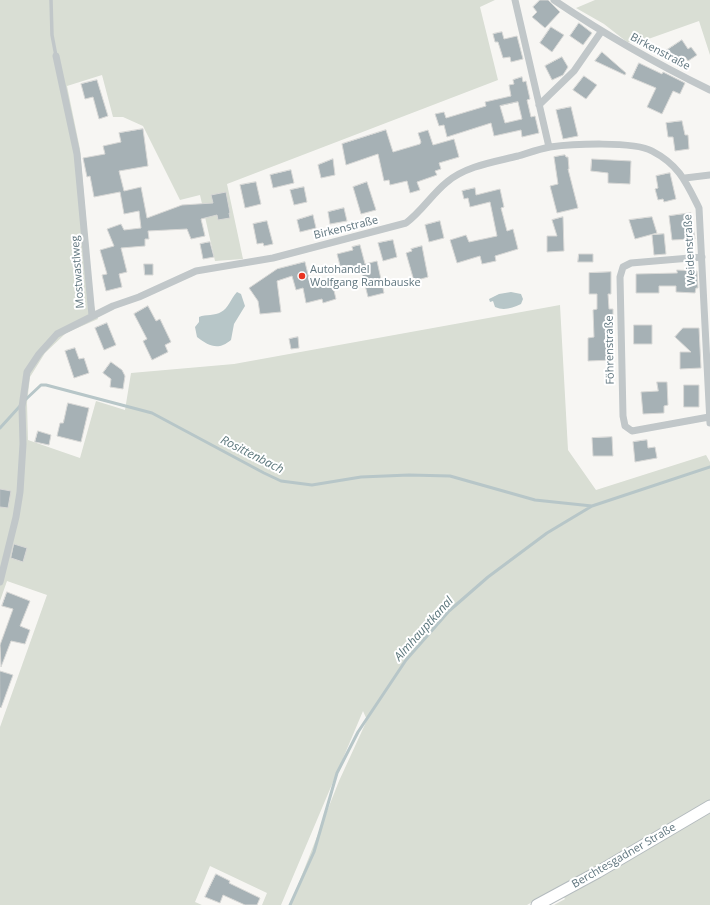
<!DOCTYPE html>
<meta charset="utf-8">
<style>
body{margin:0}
canvas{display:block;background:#f7f6f3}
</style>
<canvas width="710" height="905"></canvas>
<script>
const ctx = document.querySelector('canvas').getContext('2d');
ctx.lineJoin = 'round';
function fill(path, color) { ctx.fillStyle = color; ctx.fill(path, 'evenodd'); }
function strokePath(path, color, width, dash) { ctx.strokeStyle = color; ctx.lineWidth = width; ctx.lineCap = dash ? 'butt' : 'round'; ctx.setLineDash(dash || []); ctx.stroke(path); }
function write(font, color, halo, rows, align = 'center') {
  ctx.font = font + ' "Open Sans",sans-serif'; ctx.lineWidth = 4; ctx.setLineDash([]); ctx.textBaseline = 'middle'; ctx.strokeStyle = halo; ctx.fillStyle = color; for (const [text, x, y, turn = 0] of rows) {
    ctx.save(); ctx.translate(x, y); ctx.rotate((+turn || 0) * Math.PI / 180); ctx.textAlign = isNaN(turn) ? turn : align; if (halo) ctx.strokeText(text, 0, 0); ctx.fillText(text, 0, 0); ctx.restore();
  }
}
fill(new Path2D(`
 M0 0H495L480 7 498 80 227 184 243 259 215 261 200 195 180 200 143 126 123 117H113L102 75 67 86 80 149 93 303 98 319 66 333 45 353 30 377 27 403 28 440 80 458 96 401 125 410 131 373 234 364 560 305 568 450 596 490 706 455 710 462V905H554L565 899 558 887 527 905H290L339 781 367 720 363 711 281 905H262L267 893 210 866 195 902 202 905H0V727L47 595 7 581 0 601Z
 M595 0H710V55L699 21 637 43 627 42 604 24 576 8Z`), '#d9ded4');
fill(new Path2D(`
 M237 292 241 294 245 306 234 324 231 340C218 351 209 346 197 337L195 327 199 322V317C206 314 215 316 221 312 228 309 231 298 237 292Z
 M511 292 521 294 523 299 521 304C512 308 504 311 495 307L493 301 490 302 489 299 499 294Z`), '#b7c6c8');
strokePath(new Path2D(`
 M24 401 41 385H46L152 413 264 473 281 481 312 485 361 477 409 475 450 476 535 500 592 506
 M0 428 20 406
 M290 905 314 852 337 773 358 732 406 660 449 611 488 577 547 533 592 506 710 467`), '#b7c6c8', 3);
const building = new Path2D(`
 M540 0H548L560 12 545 28 532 17 537 12 533 7Z
 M579 23 592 33 583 45 570 36Z
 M551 27 564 35 552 52 540 43Z
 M502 32 504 39 517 36 523 59 511 62 510 57 503 58 498 42H495L493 34Z
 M682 40 688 49 691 47 697 55 688 61 685 57 676 63 667 50Z
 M602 52 626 73 625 75 595 61Z
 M562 57 568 67 563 75 552 80 545 66Z
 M639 63 662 74 663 72 685 83 680 94 673 91 662 114 647 107 656 88 632 78Z
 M584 76 597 85 586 99 573 90Z
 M522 77 523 82 526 81 530 99 527 100 531 117 535 116 539 133 522 137 521 130 494 136 491 123 447 137 444 125 439 126 435 114 444 112 446 118 486 106 485 102 511 96 509 85 514 84 513 80ZM518 102 522 119 505 123 500 106Z
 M97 80 108 116 99 119 93 97 85 99 81 84Z
 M571 107 578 136 563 139 556 110Z
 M682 121 685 135H688L689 149 675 151 673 137H668L666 123Z
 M143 129 148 166 119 171 124 191 141 187 147 218 182 205 213 203 211 195 226 192 230 213H229L230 218 218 220 217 215 201 219 205 236 191 239 187 229 148 231 149 239H145V246L121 248 127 272 119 274 122 287 106 291 102 275 107 274 100 250 114 246 107 229 121 224 124 230 141 228 139 211 124 214 120 192 94 197 90 176 87 177 83 158 105 154 103 146 121 142 119 133Z
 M386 130 393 152 420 144 421 142 418 133 428 130 433 145 454 139 459 157 439 163 441 169 435 171 437 175 417 182 420 190 410 193 407 181 390 185 389 180 384 181 378 154 346 165 342 144Z
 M565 155 566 157H568L569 169H568L578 208 557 213 550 186 558 184 554 157Z
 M333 159 335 175 321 178 318 165Z
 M592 159 631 161 630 184 608 183V173L591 171Z
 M291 170 294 183 273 188 270 175Z
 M670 173 676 199 664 202 663 199 658 200 655 189 658 188 656 176Z
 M256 182 261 204 245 208 240 185Z
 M367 182 376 210 361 214 353 187Z
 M304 187 307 202 294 205 290 190Z
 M475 188 476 195 500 189 504 207 501 208 507 231 513 229 518 249 495 256 496 261 482 264 480 256 457 263 450 240 466 235 469 242 497 236 490 202 470 207 468 198 464 199 462 191Z
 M344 208 347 221 330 224 328 212Z
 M691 213 695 239 672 240 669 216Z
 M313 215 316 228 300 232 297 220Z
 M563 217 564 251 547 252V236H557L552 220Z
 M652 217 657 233 635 239 629 220Z
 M267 221 273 244 264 246 263 243 257 244 253 224Z
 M440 221 444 238 429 242 425 225Z
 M664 234 666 254 654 255 652 235Z
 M393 240 397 257 383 261 378 243Z
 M210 242 214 257 203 259 200 244Z
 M360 245 365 264 377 261 384 293 368 297 361 269 342 273 337 254 353 250 352 247Z
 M422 246 428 277 414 281 406 253 412 251 411 249Z
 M579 254H593V262H578Z
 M305 262 310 283 331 278 336 299 323 303 322 299 306 303 303 288 296 290 292 276 277 281 281 312 260 314 258 301 249 288 277 269Z
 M144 264H153V275H145Z
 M677 270 697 271 698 288H696L695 293 676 292V286H659V293H636V274L677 273Z
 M611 272V294H608L609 309H613V360L588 361V338L594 337 593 310 597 309V294H589V273Z
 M148 306 156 321 160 319 171 342 165 345 168 352 152 360 143 341 147 339 134 314Z
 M107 323 116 345 104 350 95 328Z
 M634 325H652V344H634Z
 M683 328H699L701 368 680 369V352H691L675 337Z
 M298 337 299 348 291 349 289 339Z
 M75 348 79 359 84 358 89 373 74 378 65 351Z
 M111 362 122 370 125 376 123 389 110 387 111 379 103 373Z
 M657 382H667L668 405 664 406V413L643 414 641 392 658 391Z
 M684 385H699V407H684Z
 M68 403 89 408 81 442 57 436 60 423H63Z
 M38 431 51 435 49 445 35 442Z
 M612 437 613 456H593L592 438Z
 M647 440 648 448 655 447 657 458 635 462 633 442Z
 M0 489 11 491 8 508 0 507Z
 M14 544 27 548 23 562 11 558Z
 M7 592 30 601 20 626 30 630 25 644 11 641 1 667 0 645 13 609 2 606Z
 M0 671 13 675 1 708 0 707Z
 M216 874 230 881 229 883 260 898 257 905H245L223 895 220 903 205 897Z`);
fill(building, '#a6b1b5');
strokePath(building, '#d8d8d6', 1);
const secondary = new Path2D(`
 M537 905 598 872 710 806`);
strokePath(secondary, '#b4bbbe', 13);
strokePath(new Path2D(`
 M51 0 52 35 56 56`), '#c1c7c9', 3.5);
strokePath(new Path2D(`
 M515 0 549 147
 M554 0C604 34 655 63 710 90
 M56 56 77 154 92 316
 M539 105 574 71 601 32
 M685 178 710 175
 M702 257 631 263 623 267 620 277 623 416 625 426 632 431 709 417
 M0 582 16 517 20 492 23 444 22 407 27 372 39 354 57 334 113 306 139 297 196 271 273 258 406 223C422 211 432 194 447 182 466 166 494 162 518 156 528 153 539 149 550 147 572 144 634 141 652 151 679 165 686 182 699 208L710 423`), '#c1c7c9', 7);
strokePath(secondary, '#fff', 11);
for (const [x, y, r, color] of [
 [302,276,4,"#e93421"]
]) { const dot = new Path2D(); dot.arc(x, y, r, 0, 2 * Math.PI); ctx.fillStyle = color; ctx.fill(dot); strokePath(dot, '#fff', 1.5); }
write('11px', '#60767f', '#fff', [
 ["Birkenstraße",660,52,28],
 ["Birkenstraße",346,228,-14],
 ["Weidenstraße",690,250,-93],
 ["Mostwastlweg",78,272,-94],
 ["Föhrenstraße",610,350,-91],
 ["Berchtesgadner Straße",624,856,-30]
]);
write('11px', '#60767f', '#fff', [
 ["Autohandel",310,270],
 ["Wolfgang Rambauske",310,283]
], 'left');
write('italic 12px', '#5b767b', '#fff', [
 ["Rosittenbach",252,455,27],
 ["Almhauptkanal",424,629,-48]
]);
</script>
